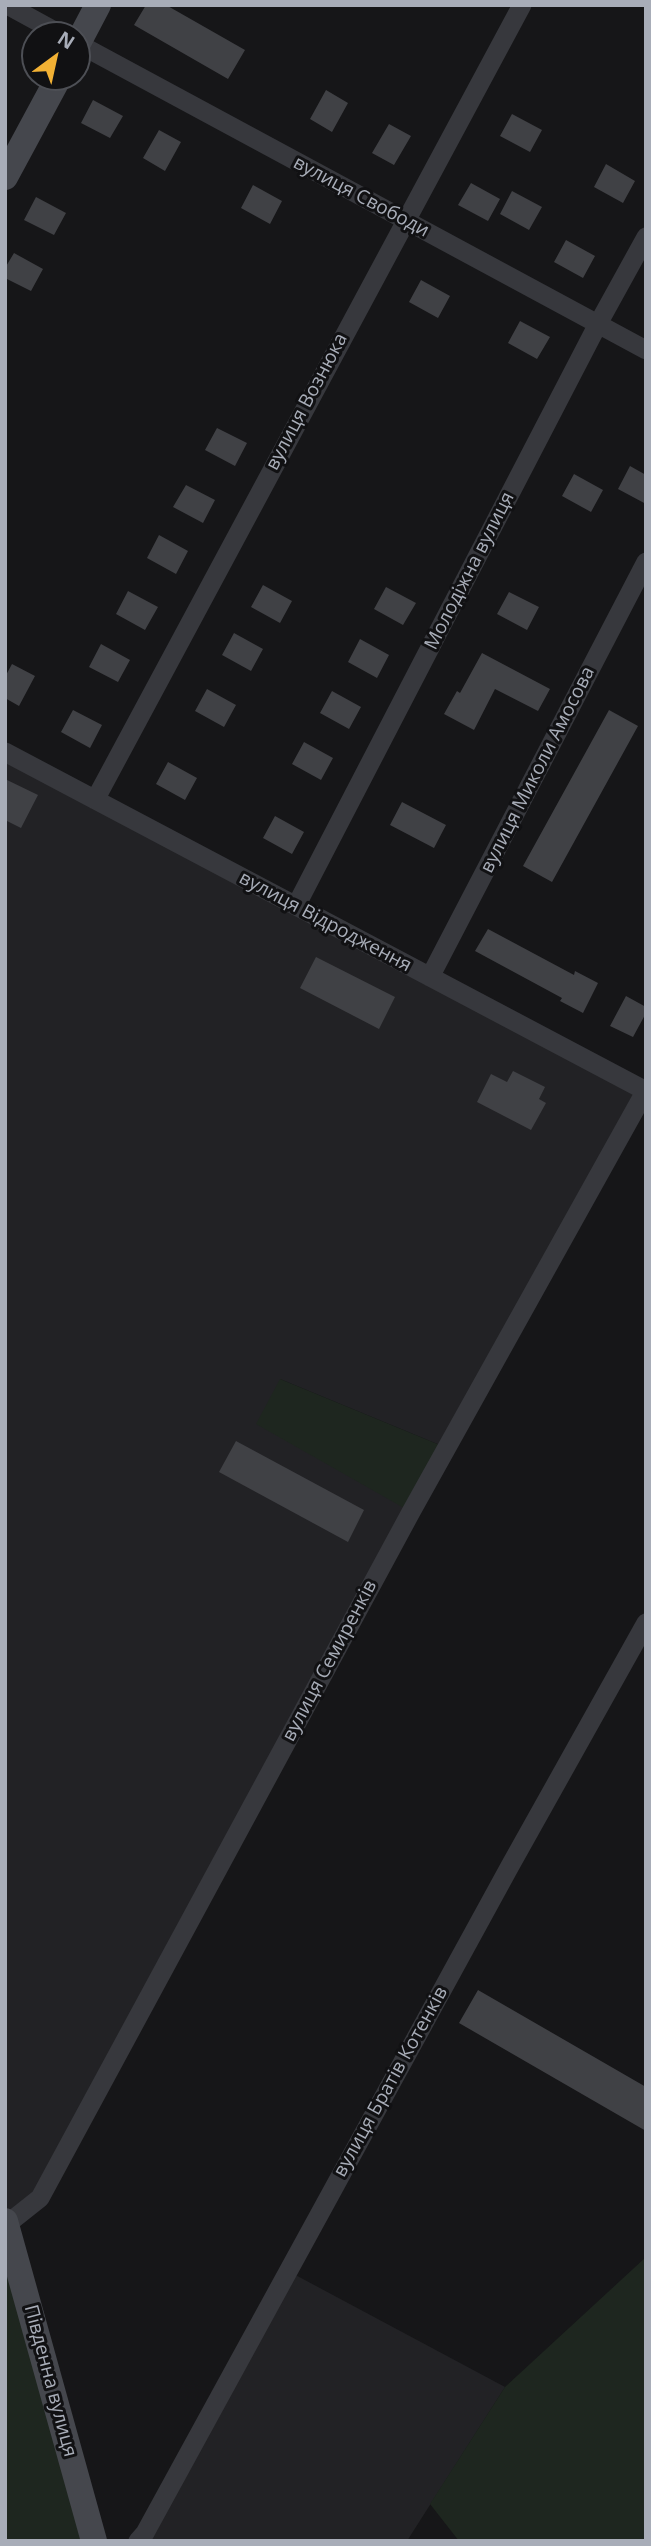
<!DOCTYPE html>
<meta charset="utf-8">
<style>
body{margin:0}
#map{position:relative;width:651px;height:2546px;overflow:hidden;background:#161618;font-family:"Open Sans",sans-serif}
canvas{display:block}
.frame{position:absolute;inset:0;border:7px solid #a8adb8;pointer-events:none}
.north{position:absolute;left:21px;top:21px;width:70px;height:70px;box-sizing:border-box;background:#111113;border:2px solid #4d4f55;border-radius:50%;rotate:33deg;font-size:19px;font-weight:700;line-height:28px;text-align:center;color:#a8adb8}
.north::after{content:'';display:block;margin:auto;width:24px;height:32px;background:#f2b134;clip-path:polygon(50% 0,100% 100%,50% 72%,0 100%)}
</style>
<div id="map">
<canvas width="651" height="2546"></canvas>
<div class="frame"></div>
<div class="north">N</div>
</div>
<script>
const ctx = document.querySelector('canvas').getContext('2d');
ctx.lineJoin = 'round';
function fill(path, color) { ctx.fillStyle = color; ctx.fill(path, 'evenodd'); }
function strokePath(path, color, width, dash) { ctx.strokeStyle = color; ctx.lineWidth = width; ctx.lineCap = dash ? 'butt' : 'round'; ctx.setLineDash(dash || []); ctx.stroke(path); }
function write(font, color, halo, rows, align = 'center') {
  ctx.font = font + ' "Open Sans",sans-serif'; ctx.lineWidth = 6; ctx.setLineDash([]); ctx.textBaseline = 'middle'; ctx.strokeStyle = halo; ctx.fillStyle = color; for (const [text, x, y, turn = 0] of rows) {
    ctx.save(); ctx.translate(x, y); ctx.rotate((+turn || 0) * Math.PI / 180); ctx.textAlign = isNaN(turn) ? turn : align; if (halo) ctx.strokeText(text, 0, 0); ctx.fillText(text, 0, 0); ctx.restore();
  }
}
fill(new Path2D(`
 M5 753 645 1091 447 1448 280 1379 411 1512 40 2198 5 2221Z
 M288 2271 505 2387 407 2541H150Z`), '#222225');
fill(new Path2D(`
 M280 1379 447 1448 411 1512 256 1424Z
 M5 2221 94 2541H6L5 2538Z
 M646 2257V2541H459L430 2504 505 2387Z`), '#1e261f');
fill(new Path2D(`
 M146 5H166L245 50 228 79 134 25Z
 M326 90 348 103 332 132 310 119Z
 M93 100 123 116 110 138 81 123Z
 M512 114 542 130 530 152 500 136Z
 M389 124 411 136 394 165 372 153Z
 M159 130 181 142 165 171 143 158Z
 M606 164 635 181 623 203 594 187Z
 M471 183 500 199 488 221 458 205Z
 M253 185 282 201 270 224 241 208Z
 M512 191 542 207 529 230 500 214Z
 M36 197 66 213 54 235 24 220Z
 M566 240 595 256 583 278 554 262Z
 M14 253 43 269 31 291 5 278V268Z
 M421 280 450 296 438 318 409 302Z
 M520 321 550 337 537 359 508 343Z
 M217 428 247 443 235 466 205 450Z
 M630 466 646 475V504L618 489Z
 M574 474 603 490 591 512 562 496Z
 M186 485 215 500 203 523 173 507Z
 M159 535 188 551 176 574 147 558Z
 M263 585 292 601 280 623 251 607Z
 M386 587 416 603 403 625 374 609Z
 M128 591 158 607 145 630 116 614Z
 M509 592 539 607 527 630 497 614Z
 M234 633 263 649 251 671 222 655Z
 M360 639 389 655 377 678 348 662Z
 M101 644 130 660 118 682 89 667Z
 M482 653 550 689 538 711 495 689 474 730 444 714 457 691 460 693Z
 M12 664 35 676 19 706 5 698V677Z
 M207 689 236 705 224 727 195 711Z
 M332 691 361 707 349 729 320 713Z
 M73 710 102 725 90 748 61 732Z
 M609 710 638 726 552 882 523 866Z
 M304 742 333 758 321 780 292 764Z
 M168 762 197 778 185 800 156 784Z
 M5 779 38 795 21 828 5 820Z
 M402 802 446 825 434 848 390 825Z
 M275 816 304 832 292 854 263 838Z
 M488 929 574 975 575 971 598 983 583 1013 560 1001 562 998 475 951Z
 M316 957 395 997 379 1029 300 988Z
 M626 996 646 1007V1013L633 1037 610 1026Z
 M513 1071 545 1087 539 1099 546 1103 531 1130 477 1102 491 1074 507 1082Z
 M236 1441 364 1510 348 1542 219 1472Z
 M478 1990 646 2087V2131L459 2023Z`), '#404145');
strokePath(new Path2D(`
 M7 5 62 35
 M77 43 646 350
 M5 752 646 1091
 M95 800 522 5
 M296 906 598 324 646 237
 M430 977 646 562
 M6 2225 40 2198 411 1512 646 1090
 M138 2541 145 2533 510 1866 646 1623`), '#37383d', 19);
strokePath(new Path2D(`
 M77 45 98 5
 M5 177 59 77
 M5 2221 94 2541`), '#45474d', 26);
write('19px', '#a8adb8', '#111113', [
 ["вулиця Свободи",361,197,28],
 ["вулиця Вознюка",307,402,-62],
 ["Молодіжна вулиця",470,571,-63],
 ["вулиця Миколи Амосова",538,770,-63],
 ["вулиця Відродження",325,922,28],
 ["вулиця Семиренків",330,1661,-62],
 ["вулиця Братів Котенків",391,2082,-61],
 ["Південна вулиця",50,2381,75]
]);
</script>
